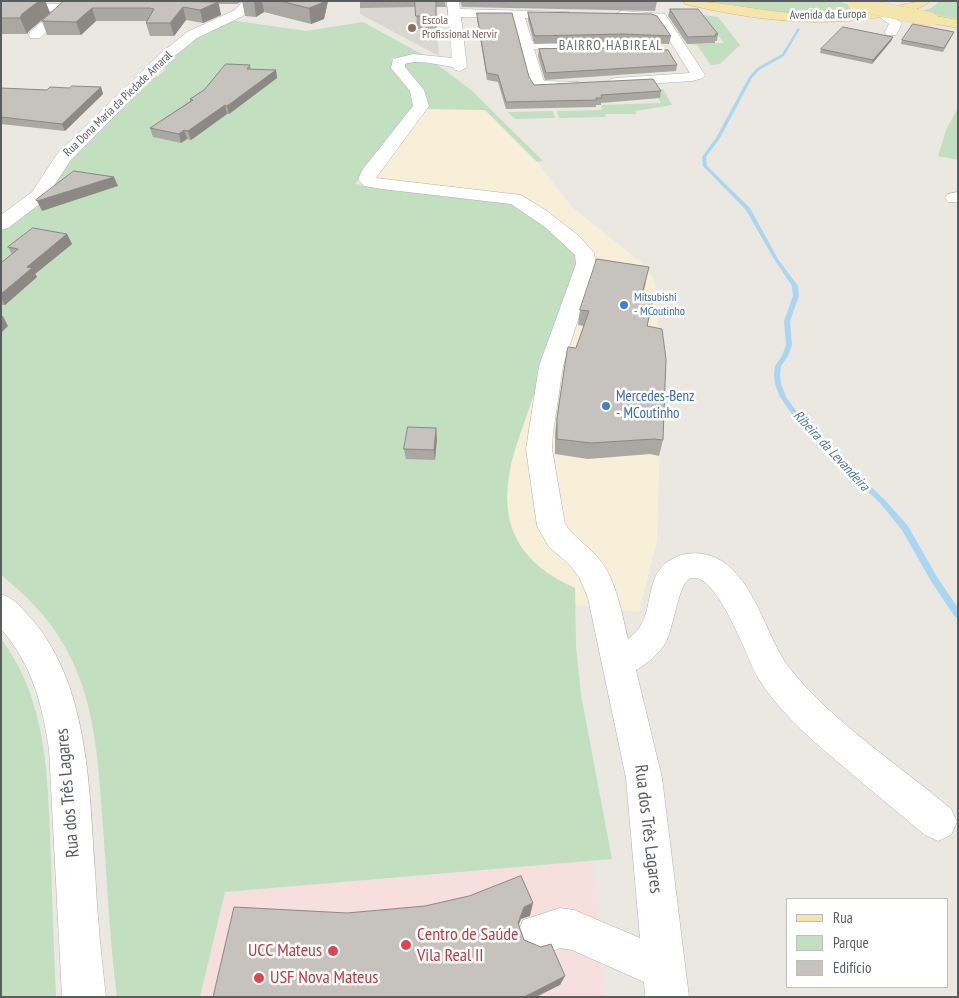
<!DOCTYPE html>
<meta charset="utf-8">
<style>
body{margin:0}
#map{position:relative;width:959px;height:998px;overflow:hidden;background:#eae8e1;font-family:"PT Sans Narrow",sans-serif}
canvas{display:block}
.frame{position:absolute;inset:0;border:2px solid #5a5d60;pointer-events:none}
.legend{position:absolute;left:786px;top:898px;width:162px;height:90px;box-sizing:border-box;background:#fff;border:1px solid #bdbebf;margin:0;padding:6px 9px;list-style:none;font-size:15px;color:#5a5d60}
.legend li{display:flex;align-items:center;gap:10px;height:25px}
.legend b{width:25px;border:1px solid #bdbebf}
</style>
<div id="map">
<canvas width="959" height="998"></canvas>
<div class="frame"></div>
<ul class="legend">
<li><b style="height:6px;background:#f4e5ad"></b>Rua</li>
<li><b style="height:14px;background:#c2dfc0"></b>Parque</li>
<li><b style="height:14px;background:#c6c3be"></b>Edifício</li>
</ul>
</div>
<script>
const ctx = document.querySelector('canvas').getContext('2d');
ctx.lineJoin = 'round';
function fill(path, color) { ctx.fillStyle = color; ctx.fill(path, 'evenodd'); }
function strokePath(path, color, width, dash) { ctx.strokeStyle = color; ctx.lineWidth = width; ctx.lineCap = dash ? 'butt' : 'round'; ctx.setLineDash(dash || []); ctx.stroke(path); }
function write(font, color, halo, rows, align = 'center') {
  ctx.font = font + ' "PT Sans Narrow",sans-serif'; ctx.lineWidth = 5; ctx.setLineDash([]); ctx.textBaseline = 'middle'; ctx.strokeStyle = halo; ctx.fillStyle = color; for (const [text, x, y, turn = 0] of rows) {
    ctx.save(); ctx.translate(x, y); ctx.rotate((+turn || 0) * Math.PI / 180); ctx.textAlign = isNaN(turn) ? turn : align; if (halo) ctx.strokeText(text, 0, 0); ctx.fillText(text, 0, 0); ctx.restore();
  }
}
fill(new Path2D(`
 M425 109 485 110 537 162 572 207 642 263 654 280 656 290 662 374 657 540 639 612 575 605V588L550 576 541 569 525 552 513 532 509 521 507 497 512 459 579 265 377 182 370 177Z`), '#f8efd8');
fill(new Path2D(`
 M436 1 435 25H437L439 56 360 14V3Z`), '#dad7d0');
fill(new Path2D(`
 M593 861 604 997H200L225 892Z`), '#f7dfde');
fill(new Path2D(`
 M709 1H835L875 10 846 14 809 16Z
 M940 1H958V19L918 12 931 8Z
 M690 13 718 17 740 45 720 64 711 65 697 45 688 44 724 43 703 16Z
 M230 20 306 31 363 22 427 57 392 58 394 69 414 92V111L355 184 505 199 520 204 574 249 579 265 516 446C495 513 510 559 575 588L576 647 581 695 612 859 225 892 200 997H117C109 936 107 875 102 814 98 757 94 696 64 645 48 617 26 595 1 575V231L35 206 86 141 148 77 158 76 166 69 161 66 190 39Z
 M431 60 471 90 543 161 537 162 485 110 425 109 403 63Z
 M663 89 672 105 635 111 636 114H605L606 117 559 118 557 111 602 110 601 105 661 103 654 90Z
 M958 108V160L938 156 946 130Z
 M553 111 555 118 515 119 508 112Z
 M1 639C49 702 48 784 51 859 52 905 54 951 56 997H1Z`), '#c2dfc0');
fill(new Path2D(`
 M798 28 800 29 784 56 759 70 752 78 720 138 706 157 707 166 750 208 778 259 798 286 799 296 790 321 792 345 788 356 781 366 780 374 781 384 786 397 807 426 884 499 908 526 937 577 958 608V618L955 617 931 581 902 530 880 503 803 430 780 397 775 384 774 374 775 366 782 356 786 345 784 321 793 296 792 286 774 259 746 210 703 166 702 157 716 138 749 77 757 68 782 54Z`), '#a9d6f3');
const minor = new Path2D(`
 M66 1H77L76 4H95L101 8 95 12 69 11 40 38H30L29 35 30 32 54 11H1V3L63 4Z
 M243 1H256L243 16 197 38 171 59 70 161 45 200 8 228 1 230V215L32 192 57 154 161 53 187 32 235 10Z
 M447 1H459L460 9 569 12 571 15 565 19 525 18 532 41 617 39 660 35 667 39C658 49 554 48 534 49L544 81 579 82 581 85 579 88 574 89 538 90 533 89 531 86 513 18 461 17 467 67 460 71 455 70 453 67C437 65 420 59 405 64V67L424 90 429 106 376 178 521 195 547 211 579 236 594 253 596 264 563 366 553 433 552 449 565 524C574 538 589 546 600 560 616 580 622 614 628 639 633 635 638 631 641 625 654 603 645 570 676 557 692 550 712 553 726 564 759 590 766 638 791 670 835 724 898 764 951 809L957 822 951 835 938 841 925 835C894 809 862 783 832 757 804 733 776 708 757 676 748 660 715 566 689 579 679 584 673 628 666 642 659 654 648 663 636 670L662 778 689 997H645L644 982 572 950 560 948 538 956 523 950 517 935 523 920 560 908 574 910 640 938 626 778 588 598 579 577 569 564 549 547 537 526 526 449 539 366 576 264 575 255 545 227 511 204 382 189 364 186 358 179 363 169 413 106 410 91 391 68 393 59 413 54 452 58Z
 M881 9 902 23 896 35H886L885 32 889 24 875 13Z
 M621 11 665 14 705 75 703 78 692 81 616 86 611 85 609 82 611 79 616 78 690 73 657 21 617 18 615 15Z
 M958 192V202H948L945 198 948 194Z
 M1 594C13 598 19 605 28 615 89 681 89 787 95 871 97 913 101 955 106 997H62L49 749C42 704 32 664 1 629Z`);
const major = new Path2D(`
 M683 1C725 1 766 13 809 14 830 15 852 15 874 11 893 8 910 1 930 1 921 10 902 13 891 15 822 29 752 20 685 4Z
 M930 15 958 20V28L926 22 924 19 926 16Z`);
strokePath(minor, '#afb2b5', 1);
strokePath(major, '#deb667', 1);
fill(minor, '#fff');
fill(major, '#f4e5ad');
const majorBridge = new Path2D(`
 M855 4 930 19`);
strokePath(majorBridge, '#deb667', 14, []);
strokePath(majorBridge, '#f4e5ad', 14);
fill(new Path2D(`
 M1 1H63L62 2H46L50 13 29 31 27 34H1Z
 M64 1H241L238 4H219L221 15 203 23 186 20 174 36H150L146 23 147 21H96L81 35H47L42 21Z
 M242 1H328L324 19 311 24 264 12 256 17 245 16Z
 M360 1H445L446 7H436L437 28 417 29 416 7 360 8Z
 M460 1H657L655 11 462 7Z
 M670 9 718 34 717 41H715V43L687 44 668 16Z
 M528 12 671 36 669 44 622 42 534 44 528 20Z
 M477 13 534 85 661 91 660 98 601 103V105H596V107L506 109 498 82 487 80 477 19Z
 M952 36 943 52 901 44 902 40Z
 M893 37 891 41 872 64 820 53 821 49Z
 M539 49 677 65 676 71 545 80 538 56Z
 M250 65 251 69 276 70 277 78 229 114H227L191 140 187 139 181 143 153 137 150 128 190 101V99Z
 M101 87 103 94 65 131 1 124V88L47 90Z
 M67 234 72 244 35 274 37 277 5 305H1V263L12 254 8 247Z
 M646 282 643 294 663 440 659 456 650 454 588 459 555 454V433L557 418 576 348 584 326 578 325 580 310Z
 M437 438 435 460 406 459 404 449Z`), '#aaa8a3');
fill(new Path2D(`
 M39 1H45L50 13 29 31 27 34 20 18 22 14Z
 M254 1H262L264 12 256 17Z
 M322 1H328L324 19 311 24 309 8Z
 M218 2 221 15 203 23 200 10Z
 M183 7 186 20 174 36 170 23Z
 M92 8 96 21 81 35 76 22Z
 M893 37 891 41 872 64 873 60Z
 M276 70 277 78 229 114 227 106Z
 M101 87 103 94 65 131 62 124Z
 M225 105 227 114 191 140 188 131Z
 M184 130 187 139 181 143 179 134Z
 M114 177 118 186 42 211 37 201Z
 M67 234 72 244 35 274 37 277 5 305 1 298V294L27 267Z
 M3 316 8 326 1 333V317Z
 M436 428 437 438 435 460 434 450Z
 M533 903 530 916 521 919 515 934 518 923 524 907Z
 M565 976 560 985 536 997H524Z`), '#8b8885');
const building = new Path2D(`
 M1 1H39L22 14 20 18H1Z
 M64 1H160L218 2 200 10 183 7 170 23H146L154 9 150 8H92L76 22 42 21Z
 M281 1H322V3L309 8Z
 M415 1H436V16H416Z
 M670 9H698L718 34H715L716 36 688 37Z
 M528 12 652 14 657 16 671 36 623 34 535 36Z
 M477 13H512L529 77 534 85 653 79 661 91 601 95 602 98H596L597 100 506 102 498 75 487 73Z
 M913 24 954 32 944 48 902 40Z
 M843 27 893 37 873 60 821 49Z
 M623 48 668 50 677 65 546 73 539 49Z
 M226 64 250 65 247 69 276 70 227 106 225 105 188 131 184 130 179 134 150 128 193 100 190 99 204 90Z
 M72 86 101 87 62 124 1 117V88L47 90 50 87 69 88Z
 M74 171 114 177 37 201 36 200Z
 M33 228 67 234 27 267 32 268 1 294V263L18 249 8 247Z
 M597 259 649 267 642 294 654 296 647 326 662 329 666 359 663 440 654 439 591 443 557 439V418L567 351 568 347 576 348 589 311 580 310Z
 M408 427 436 428 434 450 404 449Z
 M521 876 533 903 524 907 518 923 524 940 541 947 551 944 565 976 524 997H213L234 907 347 913 425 906 469 896Z`);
fill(building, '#c6c3be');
strokePath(building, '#8b8885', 1);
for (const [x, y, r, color] of [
 [412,28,5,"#8d6e63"],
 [624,305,5,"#3f7fe0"],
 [606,406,5,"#3f7fe0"],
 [406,945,6,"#e0444e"],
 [333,951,6,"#e0444e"],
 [259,978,6,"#e0444e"]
]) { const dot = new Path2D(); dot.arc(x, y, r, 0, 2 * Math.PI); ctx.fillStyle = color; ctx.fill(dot); strokePath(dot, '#fff', 2); }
write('12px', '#5a5d60', '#fff', [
 ["Avenida da Europa",828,15,-1],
 ["Rua Dona Maria da Piedade Amaral",118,104,-44]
]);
write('12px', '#785e54', '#fff', [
 ["Escola",422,21],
 ["Profissional Nervir",422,35]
], 'left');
write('12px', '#366cbe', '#fff', [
 ["Mitsubishi",634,298],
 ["- MCoutinho",634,312]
], 'left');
ctx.letterSpacing = '1px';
write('14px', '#6b6f72', '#fff', [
 ["BAIRRO HABIREAL",611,46]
]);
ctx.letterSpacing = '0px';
write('italic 14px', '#4a79a2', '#fff', [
 ["Ribeira da Levandeira",831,451,47]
]);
write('15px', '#366cbe', '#fff', [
 ["Mercedes-Benz",616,397],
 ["- MCoutinho",616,414]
], 'left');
write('18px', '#5a5d60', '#fff', [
 ["Rua dos Três Lagares",68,793,-95],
 ["Rua dos Três Lagares",648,829,83]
]);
write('18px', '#be3a42', '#fff', [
 ["Centro de Saúde",417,935],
 ["Vila Real II",417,956],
 ["UCC Mateus",322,951,"right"],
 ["USF Nova Mateus",270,978]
], 'left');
</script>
